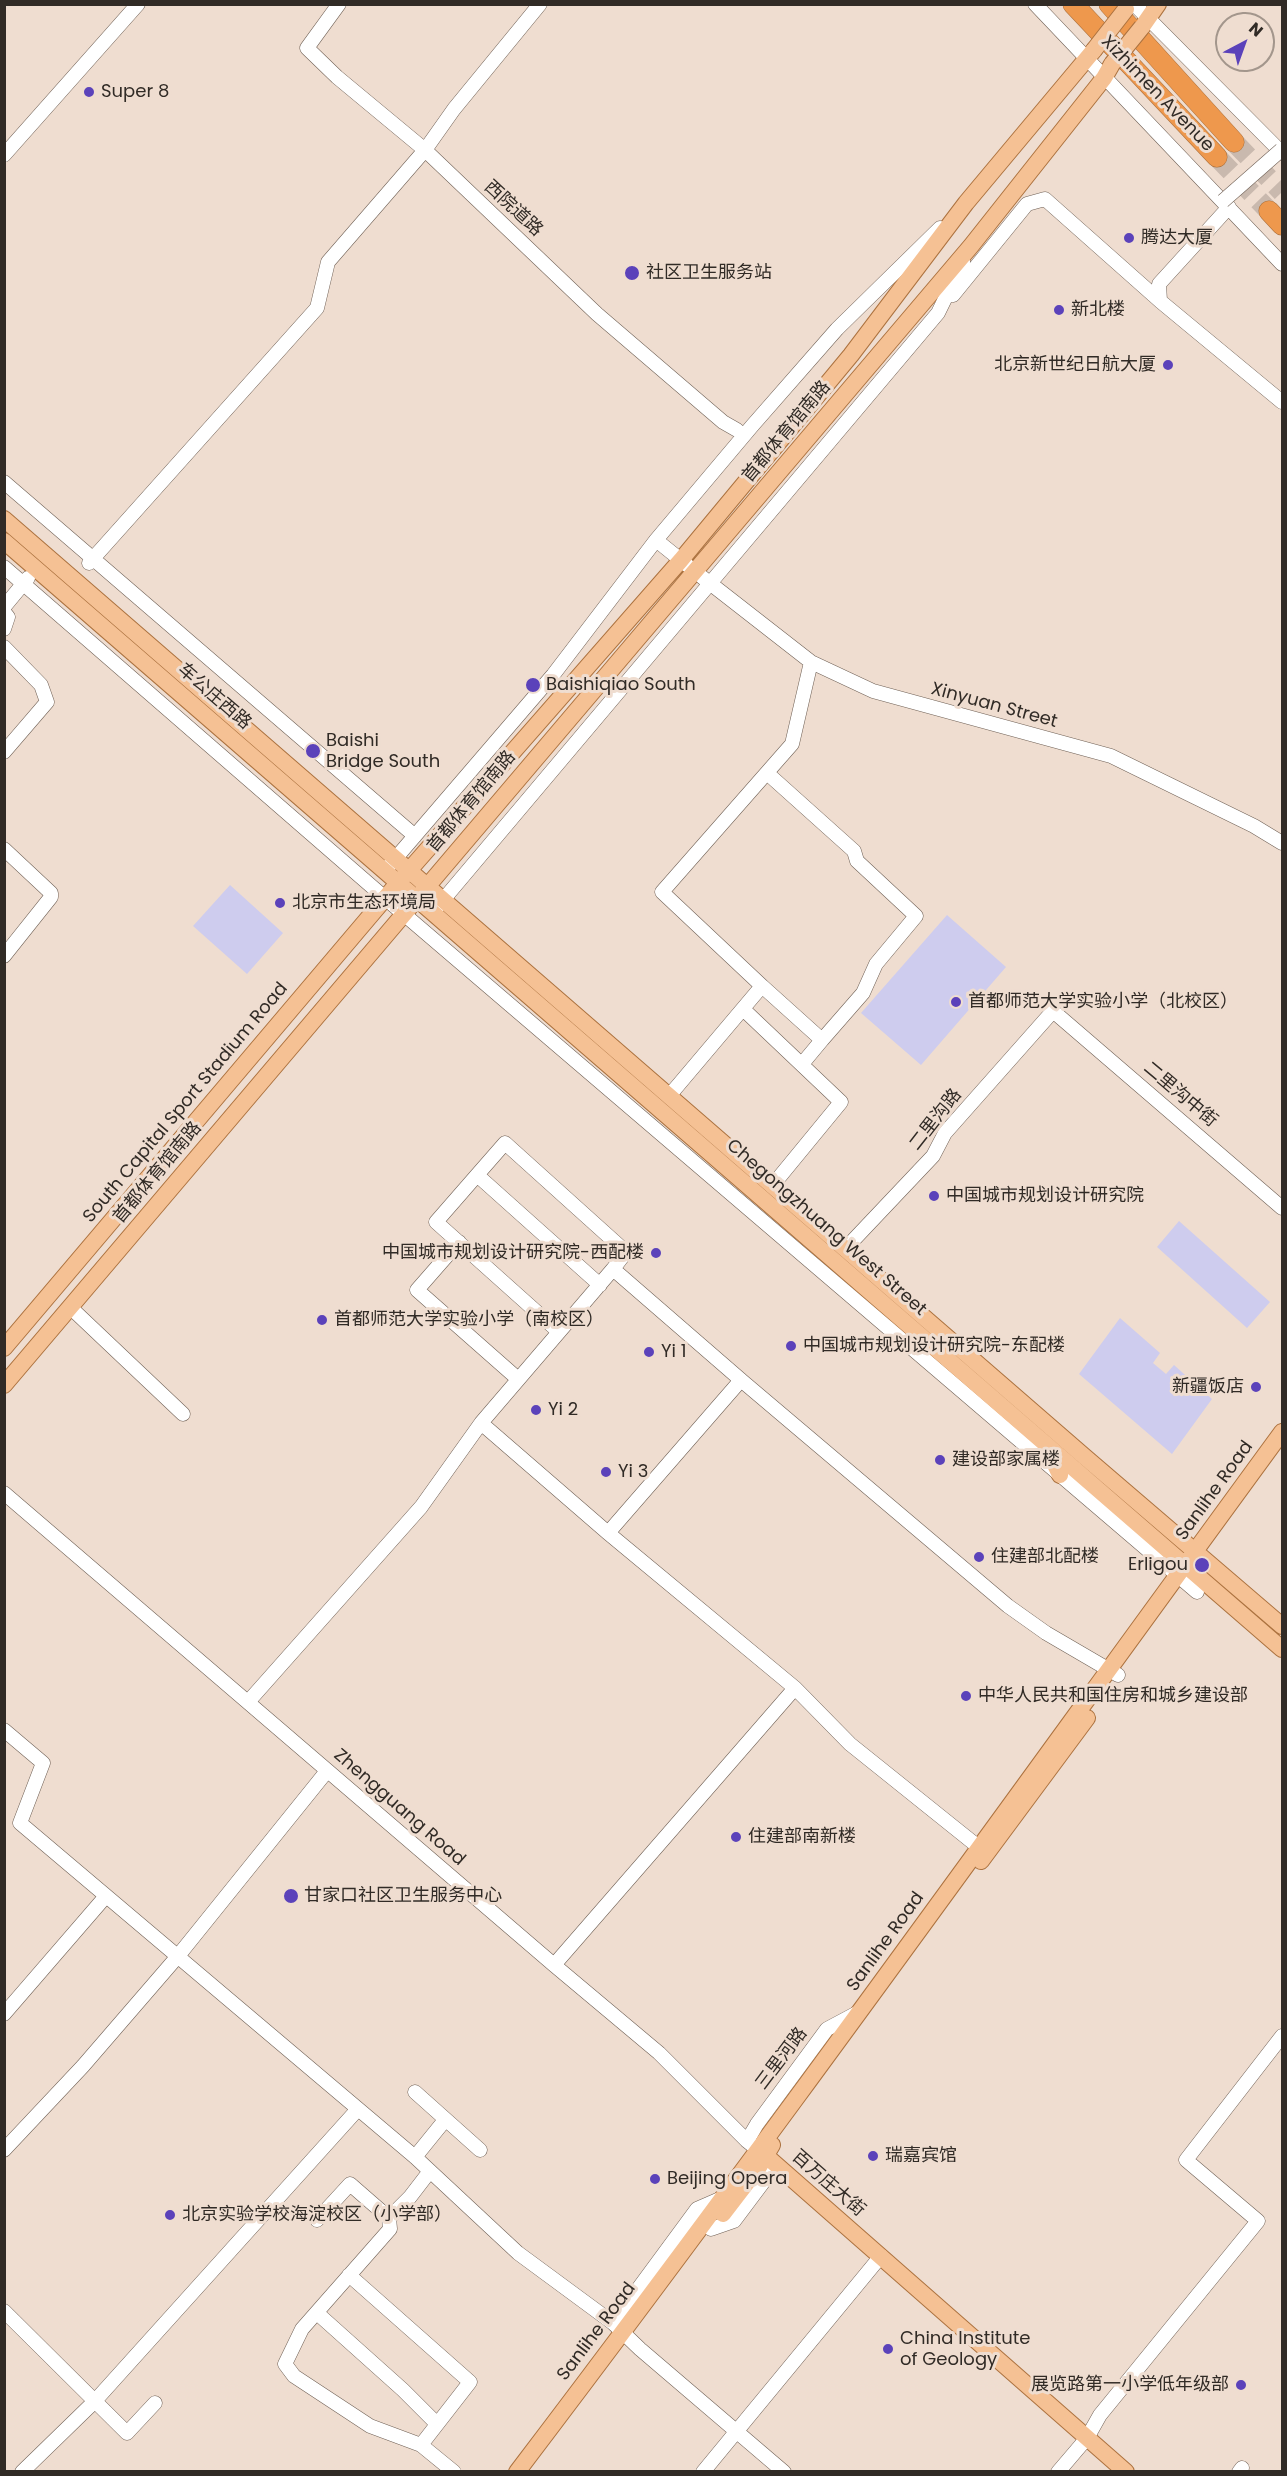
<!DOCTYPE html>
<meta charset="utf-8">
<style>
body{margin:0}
#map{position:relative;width:1287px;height:2476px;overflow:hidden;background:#efddd0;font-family:Poppins,sans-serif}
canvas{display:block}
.frame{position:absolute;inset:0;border:6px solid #312b26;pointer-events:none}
.north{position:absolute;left:1215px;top:12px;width:60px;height:60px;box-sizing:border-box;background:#efddd0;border:2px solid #a3968c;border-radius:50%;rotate:41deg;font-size:16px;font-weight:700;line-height:24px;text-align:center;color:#312b26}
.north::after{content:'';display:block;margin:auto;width:21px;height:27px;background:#5b42ba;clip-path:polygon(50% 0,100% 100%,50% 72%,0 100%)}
</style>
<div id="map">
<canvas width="1287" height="2476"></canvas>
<div class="frame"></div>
<div class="north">N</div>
</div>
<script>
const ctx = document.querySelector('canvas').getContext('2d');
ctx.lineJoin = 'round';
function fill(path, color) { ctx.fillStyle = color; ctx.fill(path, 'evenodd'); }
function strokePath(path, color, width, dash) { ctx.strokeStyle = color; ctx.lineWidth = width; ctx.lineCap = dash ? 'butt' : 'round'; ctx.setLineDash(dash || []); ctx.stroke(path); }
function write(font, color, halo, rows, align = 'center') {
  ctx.font = font + ' Poppins,"Noto Sans SC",sans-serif'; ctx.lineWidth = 6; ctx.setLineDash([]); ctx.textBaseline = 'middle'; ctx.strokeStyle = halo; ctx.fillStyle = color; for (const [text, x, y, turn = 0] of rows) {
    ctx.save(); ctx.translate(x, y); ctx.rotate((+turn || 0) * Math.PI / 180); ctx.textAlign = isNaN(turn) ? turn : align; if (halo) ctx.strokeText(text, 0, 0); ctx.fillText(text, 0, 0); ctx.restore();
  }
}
fill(new Path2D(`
 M230 885 283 933 247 974 193 926Z
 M947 915 1006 967 921 1065 861 1013Z
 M1179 1221 1270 1302 1247 1328 1157 1247Z
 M1120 1318 1160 1353 1153 1363 1166 1374 1174 1365 1212 1399 1172 1454 1079 1374Z`), '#ceccee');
strokePath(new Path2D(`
 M1234 142 1282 192
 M1217 157 1269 211`), '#c9b9ae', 20, [20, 10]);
const minor = new Path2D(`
 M339 4 307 48 337 77 425 150 597 314 723 422 737 430
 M1035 4 1282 264
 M1134 4 1282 153
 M4 155 138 4
 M953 295 1027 204 1045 199 1160 301 1282 402
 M1160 301 1159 284 1229 207
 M4 482 415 836
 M656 540 687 565
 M89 563 317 308 328 262 425 150 454 109 540 4
 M4 567 385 898 1197 1592
 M702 577 811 662 873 691 1111 756 1254 826 1282 843
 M4 607 28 578
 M4 612 8 617 4 629
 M4 647 41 685 47 702 4 752
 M4 849 51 893V897L4 956
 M389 866 553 675 656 540 752 426 837 329 940 228
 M438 906 938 313 963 262
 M762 986 822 1040 863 993 876 964 916 916 857 861 854 851 767 773
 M743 1009 841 1102 772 1186
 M802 1064 822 1040
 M669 1096 762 986 662 892 792 744 811 662
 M477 1175 436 1222 559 1332
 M459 1242 417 1290 518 1379
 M845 1249 933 1156 945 1133 1053 1011 1282 1208
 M600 1285 477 1175 505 1143 626 1252 613 1269
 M70 1307 183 1414
 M481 1423 608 1533 795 1688 850 1744 986 1853
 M4 1493 554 1965 659 2053 747 2141 765 2155
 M608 1533 741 1380 1008 1606 1046 1633 1118 1675
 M248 1702 421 1507 481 1423 613 1269 741 1380
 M4 1730 43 1763 20 1823 415 2157 518 2253 613 2323 640 2349 784 2472
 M554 1965 795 1688
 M4 2014 106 1896
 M415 2092 480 2150
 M747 2141 757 2124 827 2029 857 2013
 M4 2150 83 2066 178 1956 327 1771
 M415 2157 445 2120
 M430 2171 410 2197 389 2218 390 2229 302 2329 285 2364 294 2376 370 2426 421 2445 454 2472
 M317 2220 350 2184 389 2218
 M711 2229 734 2221 776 2165
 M349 2275 470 2382 421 2445
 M4 2311 127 2433 155 2403
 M317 2313 403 2390 437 2424
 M613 2323 697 2209 720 2199
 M22 2472 94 2402 358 2109
 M703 2472 881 2256
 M1058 2472 1087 2438 1100 2415 1258 2221 1186 2160 1282 2036
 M1239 2472 1242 2468`);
const major = new Path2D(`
 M1142 27 1158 4
 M4 519 1085 1457 1282 1626
 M4 541 1282 1649
 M4 1348 398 883 681 560 851 355 966 203 1094 50
 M4 1385 971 246 1104 78 1112 64
 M1048 1450 1060 1475
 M981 1861 1087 1718
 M765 2155 1126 2472
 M723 2214 759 2167 772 2145
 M517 2472C778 2129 1028 1779 1282 1432`);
const highway = new Path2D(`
 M1073 4 1217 157
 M1109 4 1234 142
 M1269 211 1282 225`);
strokePath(minor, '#706156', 15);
strokePath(major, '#ac723f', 18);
strokePath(highway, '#ac723f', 21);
strokePath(minor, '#fff', 14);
strokePath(major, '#f5c194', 16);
strokePath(highway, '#ee984d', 20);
const minorBridge = new Path2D(`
 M1223 201 1281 150`);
const majorBridge = new Path2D(`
 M1094 50 1126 9
 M1112 64 1142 27`);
strokePath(minorBridge, '#706156', 15, []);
strokePath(majorBridge, '#ac723f', 18, []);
strokePath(minorBridge, '#fff', 14);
strokePath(majorBridge, '#f5c194', 16);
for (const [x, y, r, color] of [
 [89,92,6,"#5b42ba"],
 [1129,238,6,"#5b42ba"],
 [632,273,8,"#5b42ba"],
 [1059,310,6,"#5b42ba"],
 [1168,365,6,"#5b42ba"],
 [533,685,8,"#5b42ba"],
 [313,751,8,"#5b42ba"],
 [280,903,6,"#5b42ba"],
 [956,1002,6,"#5b42ba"],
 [934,1196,6,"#5b42ba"],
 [656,1253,6,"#5b42ba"],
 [322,1320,6,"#5b42ba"],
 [791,1346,6,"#5b42ba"],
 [649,1352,6,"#5b42ba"],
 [1256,1387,6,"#5b42ba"],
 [536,1410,6,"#5b42ba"],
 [940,1460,6,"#5b42ba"],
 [606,1472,6,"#5b42ba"],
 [979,1557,6,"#5b42ba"],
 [1202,1565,8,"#5b42ba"],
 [966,1696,6,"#5b42ba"],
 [736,1837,6,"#5b42ba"],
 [291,1896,8,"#5b42ba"],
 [873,2156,6,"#5b42ba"],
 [655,2179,6,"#5b42ba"],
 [170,2215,6,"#5b42ba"],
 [888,2349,6,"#5b42ba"],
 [1241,2385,6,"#5b42ba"]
]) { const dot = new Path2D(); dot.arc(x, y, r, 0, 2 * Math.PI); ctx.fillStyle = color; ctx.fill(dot); strokePath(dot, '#efddd0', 2); }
write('18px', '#312b26', '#efddd0', [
 ["Super 8",101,92],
 ["腾达大厦",1141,238],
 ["社区卫生服务站",646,273],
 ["新北楼",1071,310],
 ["北京新世纪日航大厦",1156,365,"right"],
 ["Baishiqiao South",546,685],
 ["Baishi",326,741],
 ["Bridge South",326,762],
 ["北京市生态环境局",292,903],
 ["首都师范大学实验小学（北校区）",968,1002],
 ["中国城市规划设计研究院",946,1196],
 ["中国城市规划设计研究院-西配楼",644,1253,"right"],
 ["首都师范大学实验小学（南校区）",334,1320],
 ["中国城市规划设计研究院-东配楼",803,1346],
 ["Yi 1",661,1352],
 ["新疆饭店",1244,1387,"right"],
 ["Yi 2",548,1410],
 ["建设部家属楼",952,1460],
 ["Yi 3",618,1472],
 ["住建部北配楼",991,1557],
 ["Erligou",1188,1565,"right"],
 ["中华人民共和国住房和城乡建设部",978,1696],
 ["住建部南新楼",748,1837],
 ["甘家口社区卫生服务中心",304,1896],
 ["瑞嘉宾馆",885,2156],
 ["Beijing Opera",667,2179],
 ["北京实验学校海淀校区（小学部）",182,2215],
 ["China Institute",900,2339],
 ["of Geology",900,2360],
 ["展览路第一小学低年级部",1229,2385,"right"]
], 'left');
write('18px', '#312b26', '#efddd0', [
 ["Xizhimen Avenue",1157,94,46],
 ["西院道路",513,209,43],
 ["首都体育馆南路",787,432,-50],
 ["车公庄西路",214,697,41],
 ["Xinyuan Street",994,706,15],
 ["首都体育馆南路",472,802,-50],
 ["二里沟中街",1180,1095,40],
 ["South Capital Sport Stadium Road",186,1103,-50],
 ["二里沟路",936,1120,-52],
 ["首都体育馆南路",158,1173,-50],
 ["Chegongzhuang West Street",826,1228,41],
 ["Sanlihe Road",1215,1491,-54],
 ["Zhengguang Road",399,1808,41],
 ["Sanlihe Road",886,1942,-54],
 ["三里河路",782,2059,-53],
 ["百万庄大街",828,2184,41],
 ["Sanlihe Road",597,2332,-53]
]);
</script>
